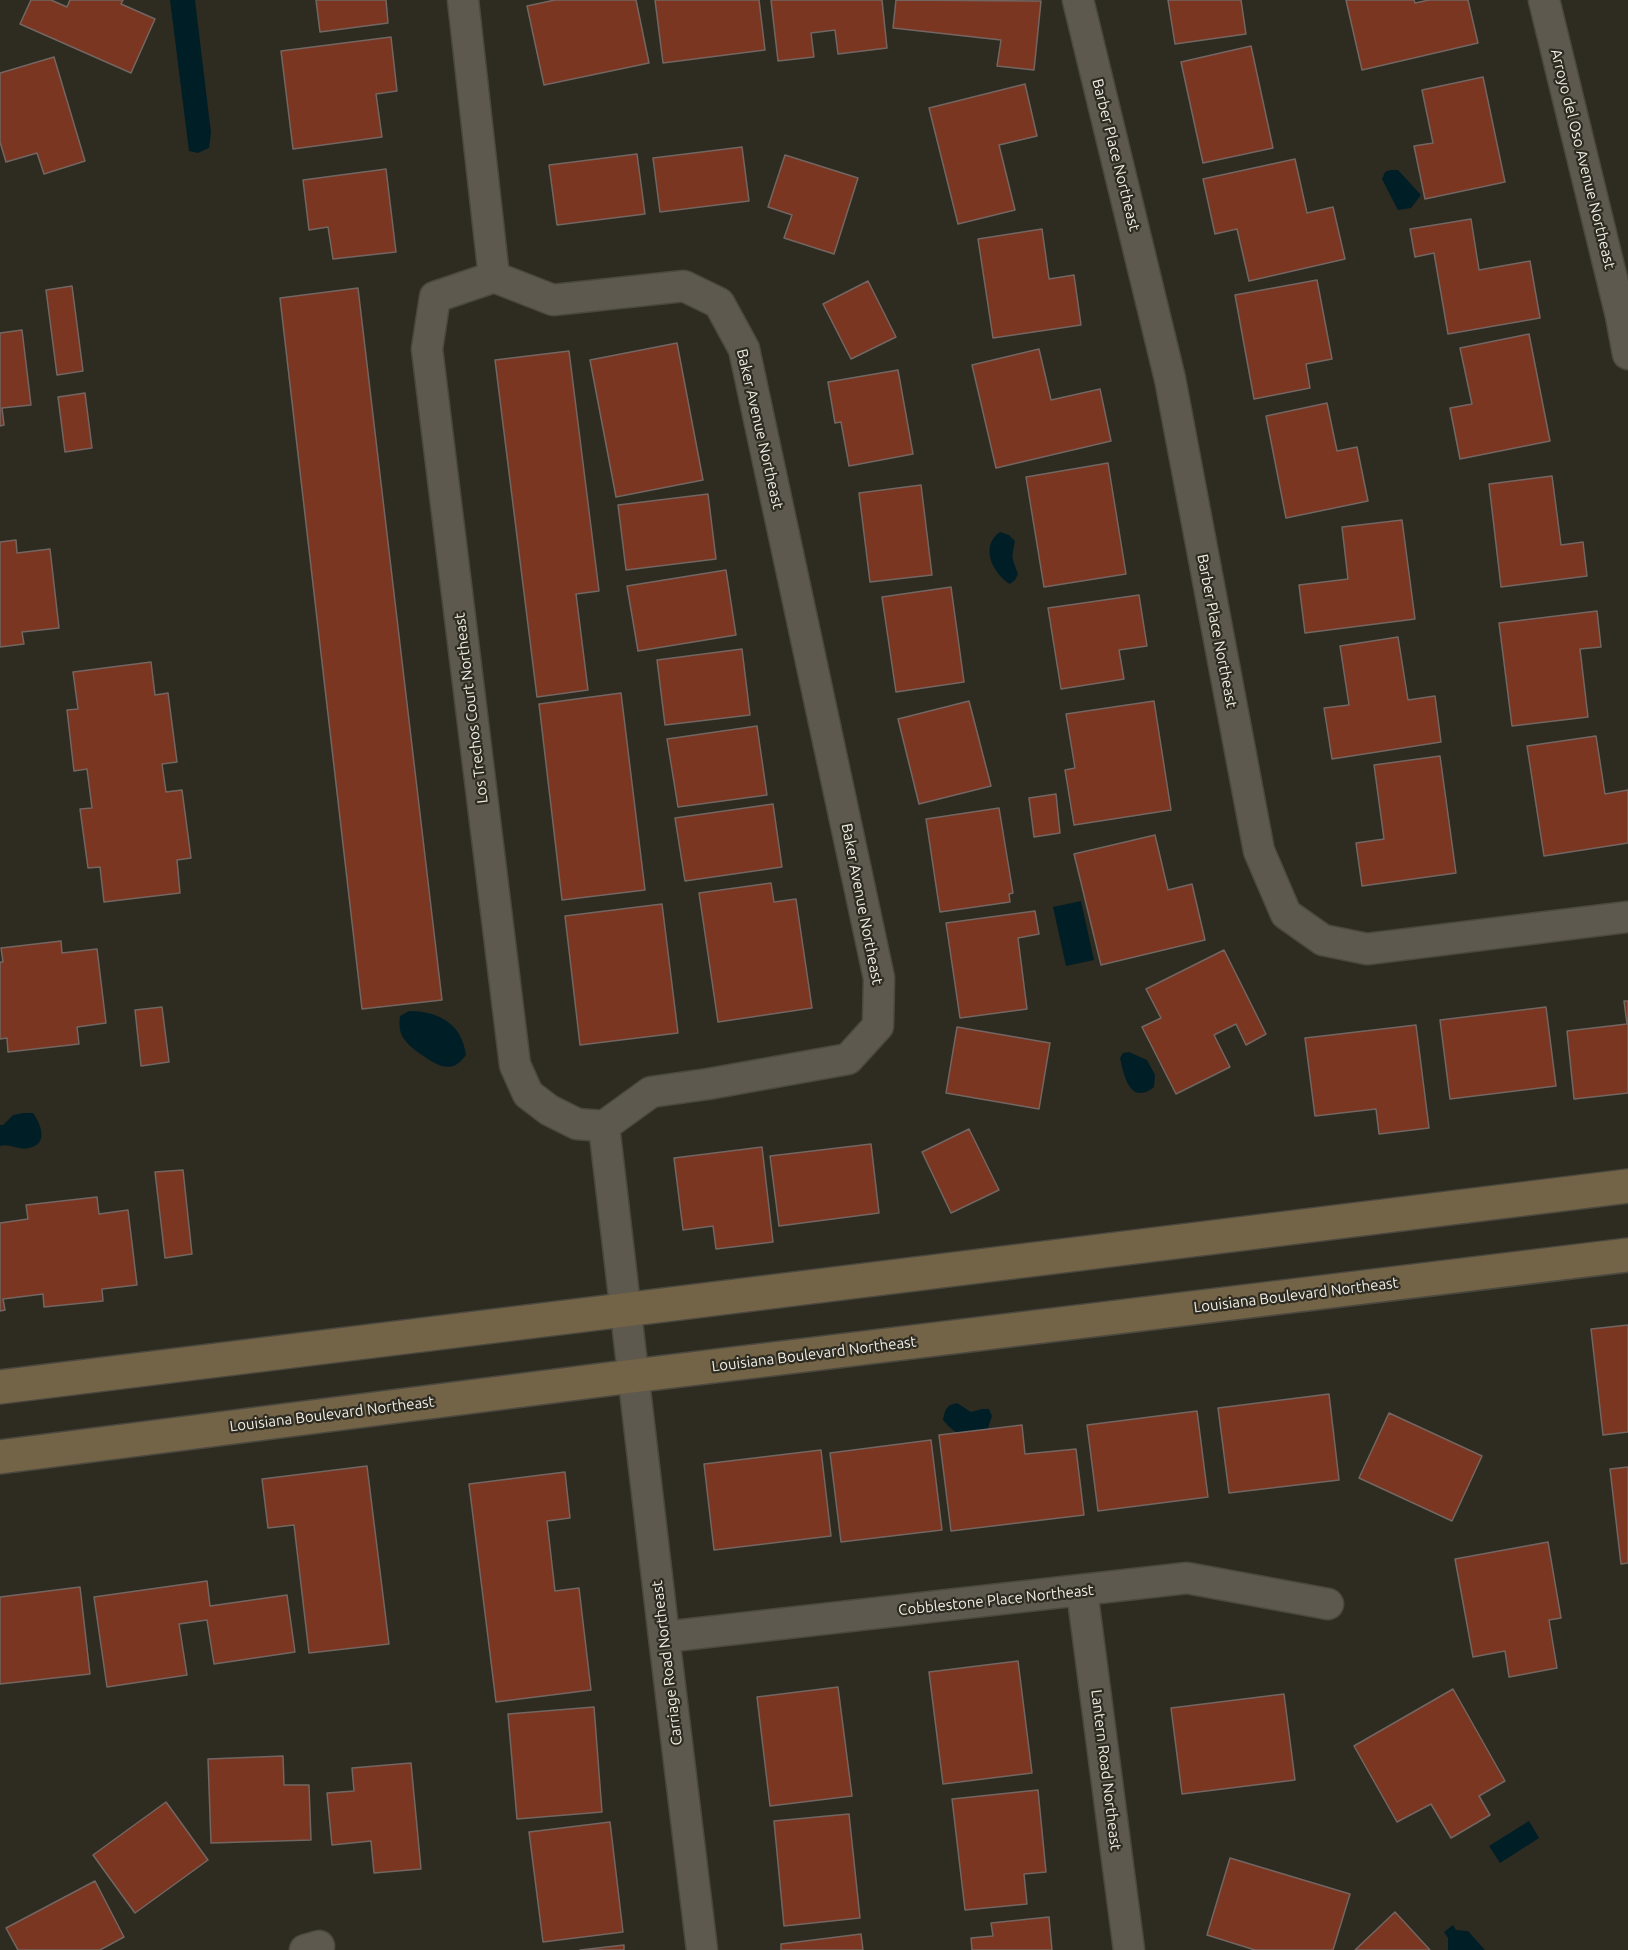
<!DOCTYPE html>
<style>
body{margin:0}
canvas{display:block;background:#2e2b21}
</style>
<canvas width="1628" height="1950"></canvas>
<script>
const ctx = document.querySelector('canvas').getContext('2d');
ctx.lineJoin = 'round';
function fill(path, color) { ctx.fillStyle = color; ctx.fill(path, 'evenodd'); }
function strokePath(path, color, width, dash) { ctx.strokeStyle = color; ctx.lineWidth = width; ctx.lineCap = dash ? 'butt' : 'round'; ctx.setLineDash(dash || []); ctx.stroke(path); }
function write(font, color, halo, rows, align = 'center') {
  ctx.font = font + ' Ubuntu,sans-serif'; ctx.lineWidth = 4.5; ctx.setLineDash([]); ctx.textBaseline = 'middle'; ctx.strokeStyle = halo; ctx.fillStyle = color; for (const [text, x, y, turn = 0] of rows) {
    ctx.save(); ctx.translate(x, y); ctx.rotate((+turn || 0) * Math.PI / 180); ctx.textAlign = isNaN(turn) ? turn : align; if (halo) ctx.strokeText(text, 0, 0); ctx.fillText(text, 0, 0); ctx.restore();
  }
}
fill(new Path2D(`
 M170 0H195L211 133 209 148 198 153 189 151Z
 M1390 170H1398L1421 195 1411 208 1398 210 1382 179 1385 172Z
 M1000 532 1009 535 1015 541C1011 561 1012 556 1018 574L1015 580 1010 584C993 574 979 546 1000 532Z
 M1081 901 1094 960 1066 966 1053 907Z
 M409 1011C439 1011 462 1024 466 1055 452 1075 438 1066 422 1055 416 1051 408 1045 404 1039 399 1032 399 1024 400 1016Z
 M1129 1052 1147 1060 1155 1075 1154 1087C1130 1106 1124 1076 1120 1058L1123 1053Z
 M23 1113H33C41 1124 49 1144 29 1148 19 1151 10 1143 0 1146V1125H3L13 1115Z
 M957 1403 971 1412 982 1409H989L992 1416 987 1431C963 1435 960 1440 943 1420 945 1410 946 1405 957 1403Z
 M1529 1821 1539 1838 1500 1863 1489 1846Z
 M1453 1925 1456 1930 1468 1931 1485 1950H1448V1938L1444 1932Z`), '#001e26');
const building = new Path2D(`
 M31 0H51L67 7 70 0H123L121 4 155 19 131 73 20 24Z
 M316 0H386L388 23 320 32Z
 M555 0H636L649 63 544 85 527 6Z
 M655 0H759L765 50 663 63Z
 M771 0H882L887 48 838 54 835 30 811 33 814 57 778 61Z
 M896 0 1041 1 1034 70 997 66 1001 40 893 28Z
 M1168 0H1241L1246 34 1175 44Z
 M1346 0H1414L1415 3 1429 0H1468L1478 43 1362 70Z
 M391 37 397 91 376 94 382 137 293 149 281 51Z
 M1251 46 1273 148 1203 163 1181 62Z
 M54 57 85 161 44 174 37 153 6 162 0 142V73Z
 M1483 77 1505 182 1425 199 1414 146 1433 143 1422 90Z
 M1025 84 1037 136 999 145 1015 210 958 224 929 108Z
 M742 147 749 201 660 212 653 158Z
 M637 154 645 214 557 225 549 165Z
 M785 155 858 178 834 254 784 238 792 215 768 207Z
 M1295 159 1307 213 1333 207 1345 259 1249 281 1237 229 1215 234 1203 179Z
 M386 169 396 252 333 259 328 227 309 230 303 180Z
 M1471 219 1479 270 1530 261 1540 318 1448 334 1434 253 1415 257 1410 229Z
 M1042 229 1049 279 1074 275 1081 325 993 338 978 239Z
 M1317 280 1332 359 1306 364 1310 388 1254 399 1235 295Z
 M868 281 896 337 851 359 823 304Z
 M72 286 83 371 57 375 46 290Z
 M358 288 442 1000 362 1009 280 298Z
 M22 330 31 405 2 408 4 425 0 426V333Z
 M1529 334 1550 441 1460 459 1450 408 1472 404 1460 348Z
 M677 343 703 480 616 497 590 360Z
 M1039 349 1051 400 1100 389 1111 441 996 468 972 365Z
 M569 351 599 591 576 594 588 690 537 697 495 360Z
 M898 370 913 454 849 466 841 422 835 423 828 382Z
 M85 393 92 448 65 452 58 397Z
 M1327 403 1337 451 1357 447 1368 501 1286 518 1266 416Z
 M1108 463 1126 574 1044 587 1026 477Z
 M1552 476 1561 545 1583 542 1587 576 1501 587 1489 484Z
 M921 485 932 575 870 582 859 493Z
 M708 494 716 559 626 570 618 505Z
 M1402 520 1415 619 1305 633 1299 585 1348 579 1342 527Z
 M16 540 17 553 50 549 59 628 22 632 24 644 0 647V542Z
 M726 570 736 635 638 651 627 586Z
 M951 587 964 682 896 692 882 597Z
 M1139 595 1147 646 1119 650 1124 679 1061 689 1048 608Z
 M1597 611 1601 647 1580 649 1588 717 1512 726 1499 623Z
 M1398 637 1408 700 1435 696 1441 742 1332 759 1324 708 1349 705 1340 646Z
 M742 649 750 715 665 725 657 660Z
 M151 662 155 695 168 693 177 762 162 764 166 792 182 790 191 858 177 860 180 893 104 902 100 867 88 868 80 809 92 808 87 769 74 771 67 710 78 709 73 672Z
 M621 693 645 890 562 900 539 704Z
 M969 701 991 786 919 804 898 719Z
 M1154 701 1171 810 1074 825 1065 770 1075 768 1066 714Z
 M757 726 767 795 678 807 667 739Z
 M1596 736 1605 794 1628 790V843L1544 856 1527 746Z
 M1440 756 1456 873 1362 886 1356 843 1384 839 1374 765Z
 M1056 794 1060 833 1034 837 1029 798Z
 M773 804 782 867 685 881 675 818Z
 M999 808 1013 893 1009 894 1010 902 940 912 926 819Z
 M1155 835 1168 890 1192 884 1205 940 1101 965 1074 854Z
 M771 883 774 902 796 899 812 1008 718 1022 699 893Z
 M662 904 678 1033 580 1045 565 916Z
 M1035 911 1039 934 1018 938 1027 1009 960 1018 946 923Z
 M61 941 62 953 97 949 106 1023 77 1027 79 1044 8 1052 7 1038 0 1039V962H3L1 948Z
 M1224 950 1266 1034 1246 1045 1236 1024 1214 1035 1230 1067 1176 1094 1142 1027 1161 1018 1146 989Z
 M1624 1001H1628V1093L1574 1099 1567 1031 1627 1024Z
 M162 1007 169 1062 141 1066 135 1010Z
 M1546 1007 1556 1086 1450 1099 1440 1020Z
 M1416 1025 1429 1128 1379 1134 1376 1109 1315 1116 1305 1038Z
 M957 1027 1050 1043 1039 1109 946 1093Z
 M969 1129 999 1190 951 1213 922 1152Z
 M871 1144 879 1213 779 1226 770 1156Z
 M762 1147 773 1242 716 1249 713 1226 683 1230 674 1158Z
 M183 1170 192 1254 165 1258 155 1172Z
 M97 1197 99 1214 128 1210 137 1285 102 1289 103 1301 44 1307 43 1294 3 1299 5 1310 0 1311V1223L28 1219 26 1205Z
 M1628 1325V1432L1603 1435 1591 1329Z
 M1329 1394 1339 1480 1229 1493 1218 1408Z
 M1197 1411 1208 1497 1098 1511 1087 1425Z
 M1389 1413 1482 1456 1452 1521 1359 1478Z
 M1022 1425 1025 1454 1076 1449 1084 1515 951 1531 939 1435Z
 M931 1440 942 1530 841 1542 830 1453Z
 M821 1450 831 1536 714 1550 704 1464Z
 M367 1466 389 1644 309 1653 294 1525 268 1528 262 1479Z
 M1628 1467V1563L1621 1564 1610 1469Z
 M565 1472 570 1518 547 1521 555 1591 579 1588 591 1690 496 1702 469 1484Z
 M1548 1542 1561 1618 1549 1620 1557 1668 1509 1677 1505 1651 1473 1657 1455 1559Z
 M207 1581 210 1606 287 1595 295 1652 214 1664 207 1620 179 1624 187 1675 107 1687 94 1597Z
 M80 1587 90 1674 0 1684V1597Z
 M1018 1661 1032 1773 943 1784 929 1672Z
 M838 1687 852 1796 770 1806 757 1697Z
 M1453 1689 1505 1781 1479 1796 1490 1815 1451 1838 1431 1804 1397 1822 1354 1746Z
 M1284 1694 1295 1780 1182 1794 1171 1708Z
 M594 1707 602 1812 517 1819 508 1714Z
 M283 1756 284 1785H309L311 1840 211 1843 208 1759Z
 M411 1763 421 1869 374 1873 371 1841 332 1845 327 1793 354 1791 352 1768Z
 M1038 1790 1046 1872 1024 1874 1027 1904 965 1910 952 1799Z
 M166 1802 208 1860 135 1913 93 1855Z
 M849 1814 860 1918 784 1926 774 1821Z
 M610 1822 623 1932 543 1942 529 1832Z
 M1230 1858 1350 1894 1333 1950H1255L1207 1935Z
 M95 1881 124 1937 100 1950H18L6 1928Z
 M1395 1912 1430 1950H1355Z
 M1049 1917 1052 1950H972L971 1938 993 1936 991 1923Z
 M861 1934 863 1950H781V1944Z
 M624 1945V1950H580Z`);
fill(building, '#7a3620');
strokePath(building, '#736662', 1.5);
const street = new Path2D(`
 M463 0 494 277 553 300 684 286 719 303 744 349 879 978 878 1026 848 1059 708 1084 651 1092 604 1126 577 1124 549 1110 528 1094 515 1065 427 349 435 297 494 277
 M1078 0 1170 379 1259 851 1286 914 1323 940 1367 949 1628 917
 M1544 0 1621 316 1628 354
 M604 1126 664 1637 702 1950
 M1082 1591 1129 1950
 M664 1637 1187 1578 1328 1604
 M305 1950 319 1946`);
const secondary = new Path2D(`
 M0 1387 1628 1186
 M0 1457 633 1376 1628 1255`);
strokePath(street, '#4b483f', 33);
strokePath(secondary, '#4b483f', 36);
strokePath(street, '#5d594e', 30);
strokePath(secondary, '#736347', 33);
write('15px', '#f0eee7', '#2e2b21', [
 ["Barber Place Northeast",1116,155,76],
 ["Arroyo del Oso Avenue Northeast",1583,159,76],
 ["Baker Avenue Northeast",760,429,77],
 ["Barber Place Northeast",1217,631,79],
 ["Los Trechos Court Northeast",471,708,-97],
 ["Baker Avenue Northeast",862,904,79],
 ["Louisiana Boulevard Northeast",1296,1295,-7],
 ["Louisiana Boulevard Northeast",814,1354,-7],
 ["Louisiana Boulevard Northeast",332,1414,-7],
 ["Cobblestone Place Northeast",996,1600,-6],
 ["Carriage Road Northeast",667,1663,-97],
 ["Lantern Road Northeast",1106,1770,83]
]);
</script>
